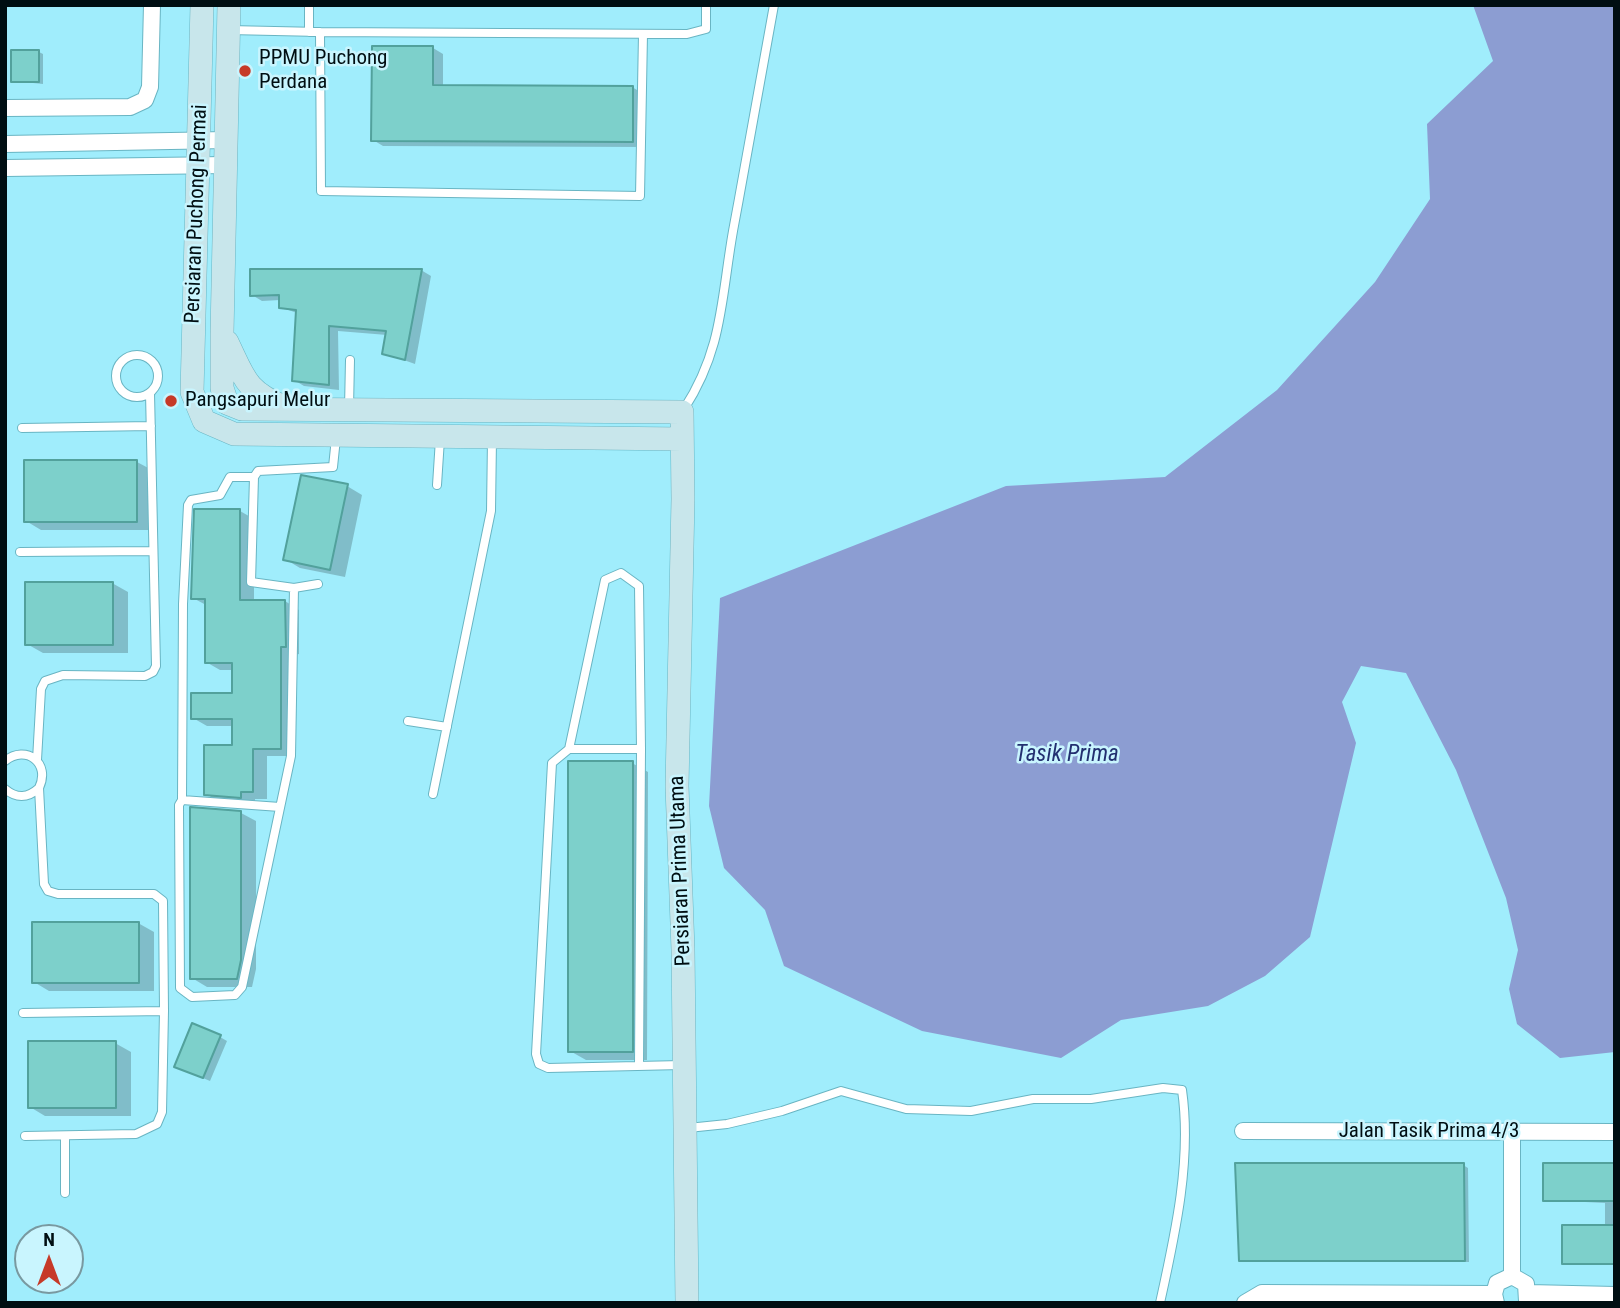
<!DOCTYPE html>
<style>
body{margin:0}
#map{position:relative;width:1620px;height:1308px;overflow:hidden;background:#a0edfc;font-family:"Roboto Condensed",sans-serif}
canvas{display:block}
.frame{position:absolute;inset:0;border:7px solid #000e12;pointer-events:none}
.north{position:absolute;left:14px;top:1224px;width:70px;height:70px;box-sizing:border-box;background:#c9f5fe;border:2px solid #7999a0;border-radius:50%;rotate:0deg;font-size:19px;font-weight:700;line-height:28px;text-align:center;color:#000e12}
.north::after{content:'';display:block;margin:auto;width:24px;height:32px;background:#c63a28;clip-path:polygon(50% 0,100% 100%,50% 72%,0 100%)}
</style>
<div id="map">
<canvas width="1620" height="1308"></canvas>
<div class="frame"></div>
<div class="north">N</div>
</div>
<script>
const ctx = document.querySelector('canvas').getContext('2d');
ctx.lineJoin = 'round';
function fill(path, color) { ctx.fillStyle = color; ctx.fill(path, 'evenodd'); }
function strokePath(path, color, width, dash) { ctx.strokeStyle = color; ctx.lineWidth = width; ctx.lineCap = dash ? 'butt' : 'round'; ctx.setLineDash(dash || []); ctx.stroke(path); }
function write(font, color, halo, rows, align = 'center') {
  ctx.font = font + ' "Roboto Condensed",sans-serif'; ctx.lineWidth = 5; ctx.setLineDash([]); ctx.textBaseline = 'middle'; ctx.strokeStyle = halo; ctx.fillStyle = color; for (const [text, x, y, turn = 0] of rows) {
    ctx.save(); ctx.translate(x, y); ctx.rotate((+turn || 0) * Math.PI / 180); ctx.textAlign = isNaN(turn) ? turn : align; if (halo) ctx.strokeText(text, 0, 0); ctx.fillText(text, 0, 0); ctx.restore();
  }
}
fill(new Path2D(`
 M1473 5H1615V1052L1560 1058 1517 1024 1509 989 1518 950 1506 898 1456 770 1406 673 1361 666 1342 702 1356 743 1310 937 1265 976 1208 1006 1121 1020 1061 1058 922 1031 784 966 765 910 724 868 709 806 720 598 1006 486 1165 477 1277 390 1375 282 1430 199 1427 124 1493 61Z`), '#8c9dd2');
fill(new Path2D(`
 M433 48 443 54V86L632 87 642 93V147L383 146 373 140Z
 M39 52 43 54V84L13 81Z
 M421 270 431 276 415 364 384 353 387 335 338 331 339 390 304 386 294 380 297 313 280 307V300L262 301 252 295Z
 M26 462H137L152 470V530H41L26 521Z
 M347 486 362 495 345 577 300 568 285 559Z
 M240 511 254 519V602L285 601 299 610V654L295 655V756H267V799H255V805L220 802 206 794 234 747V726H207L193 718 234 695V670H220L206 662V605L193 598Z
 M112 583 128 592V653H43L27 644Z
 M632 763 648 772 647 1060H586L570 1051Z
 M241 813 256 821V969L252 987H207L192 978Z
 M138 923 154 932V991H49L34 982Z
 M220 1037 227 1041 210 1081 184 1070Z
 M115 1043 131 1052V1116H45L30 1107Z
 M1463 1165 1468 1168 1469 1262H1246L1241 1260Z
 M1615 1165V1265H1568L1564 1263 1605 1227V1203L1545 1200Z`), '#0003');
const building = new Path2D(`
 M372 46H433V85L633 86V142L371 141Z
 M11 50H39V82H11Z
 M250 269H422L405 360 382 354 386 331 329 326V385L292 381 296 310 279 308V295L250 296Z
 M24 460H137V522H24Z
 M301 475 348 484 330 570 283 560Z
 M194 509H240V600H285L286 647H281V749H253V792H241V798L204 795V745H232V719H191V693H232V663H205V599H191Z
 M25 582H113V645H25Z
 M568 761H633V1052H568Z
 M190 807 241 811V960L237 979H190Z
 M32 922H139V983H32Z
 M192 1023 221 1035 203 1078 174 1067Z
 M28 1041H116V1108H28Z
 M1235 1163H1464L1465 1261H1239Z
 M1543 1163H1615V1201H1543Z
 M1562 1225H1615V1264H1562Z`);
fill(building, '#7dd0cb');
strokePath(building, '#52a19c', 2);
const service = new Path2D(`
 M309 5V32
 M229 30 320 32 321 191 640 196 643 34
 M320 32 687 34 706 29V5
 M116 376a21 21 0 1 1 42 0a21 21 0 1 1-42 0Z
 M349 408 350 360
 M684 409C723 349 721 299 733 231 747 156 760 81 774 5
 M22 428 151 426
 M254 477H230L220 495 191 500 188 505 183 604 182 800 280 807
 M437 485 440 439
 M20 552 153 551
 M318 584 294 588 251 582 254 477 258 471 333 467 336 438
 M408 721 447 727
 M569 749H641
 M37 760 41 689 45 681 63 675 145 676 153 672 156 666 150 393
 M5 761C26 744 51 763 39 788 28 798 17 799 5 789
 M433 794 491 511 492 439
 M182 800 179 805 180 988 192 997 235 995 242 987 291 756 294 588
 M23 1013 164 1011 163 901 154 894H58L48 891 44 884 39 788
 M639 1065 641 749 639 586 621 573 605 580 569 749 552 763 536 1054 539 1064 548 1068 682 1065
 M688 1128 727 1124 782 1111 841 1091 906 1109 971 1111 1033 1099H1091L1163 1088 1182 1090C1192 1160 1175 1235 1160 1303
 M25 1136 136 1134 157 1124 162 1112 164 1011
 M65 1136V1193`);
const minor = new Path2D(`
 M5 108 130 107 145 100 150 87 152 5
 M5 144 226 140
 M5 168 226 165
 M1243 1131 1615 1132
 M1512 1132V1276
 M1529 1293 1615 1295
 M1245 1303 1262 1293 1494 1294
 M1496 1303 1494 1294 1497 1283 1512 1276 1526 1284 1527 1301`);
const secondary = new Path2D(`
 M202 5 192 392 204 421 234 434 682 439
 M227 342C244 377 245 391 284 407
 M227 403 242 409 682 412 683 499 677 786 683 950 687 1303
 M227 403 222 388V333L229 5`);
strokePath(service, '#69b5c3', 10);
strokePath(minor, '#69b5c3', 18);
strokePath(secondary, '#69b5c3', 24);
strokePath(service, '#fff', 8);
strokePath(minor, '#fff', 16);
strokePath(secondary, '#c8e6eb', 23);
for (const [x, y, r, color] of [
 [245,71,7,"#c63a28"],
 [171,401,7,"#c63a28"]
]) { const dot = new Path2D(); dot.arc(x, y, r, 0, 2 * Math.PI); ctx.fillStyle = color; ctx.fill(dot); strokePath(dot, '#c9f5fe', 2.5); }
write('21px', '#000e12', '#c9f5fe', [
 ["PPMU Puchong",259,59],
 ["Perdana",259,83],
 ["Pangsapuri Melur",185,401]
], 'left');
write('21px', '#000e12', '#c9f5fe', [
 ["Persiaran Puchong Permai",197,214,-88],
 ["Persiaran Prima Utama",681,871,-92],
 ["Jalan Tasik Prima 4/3",1429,1132]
]);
write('italic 23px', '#233070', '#c9f5fe', [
 ["Tasik Prima",1067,755]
]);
</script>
